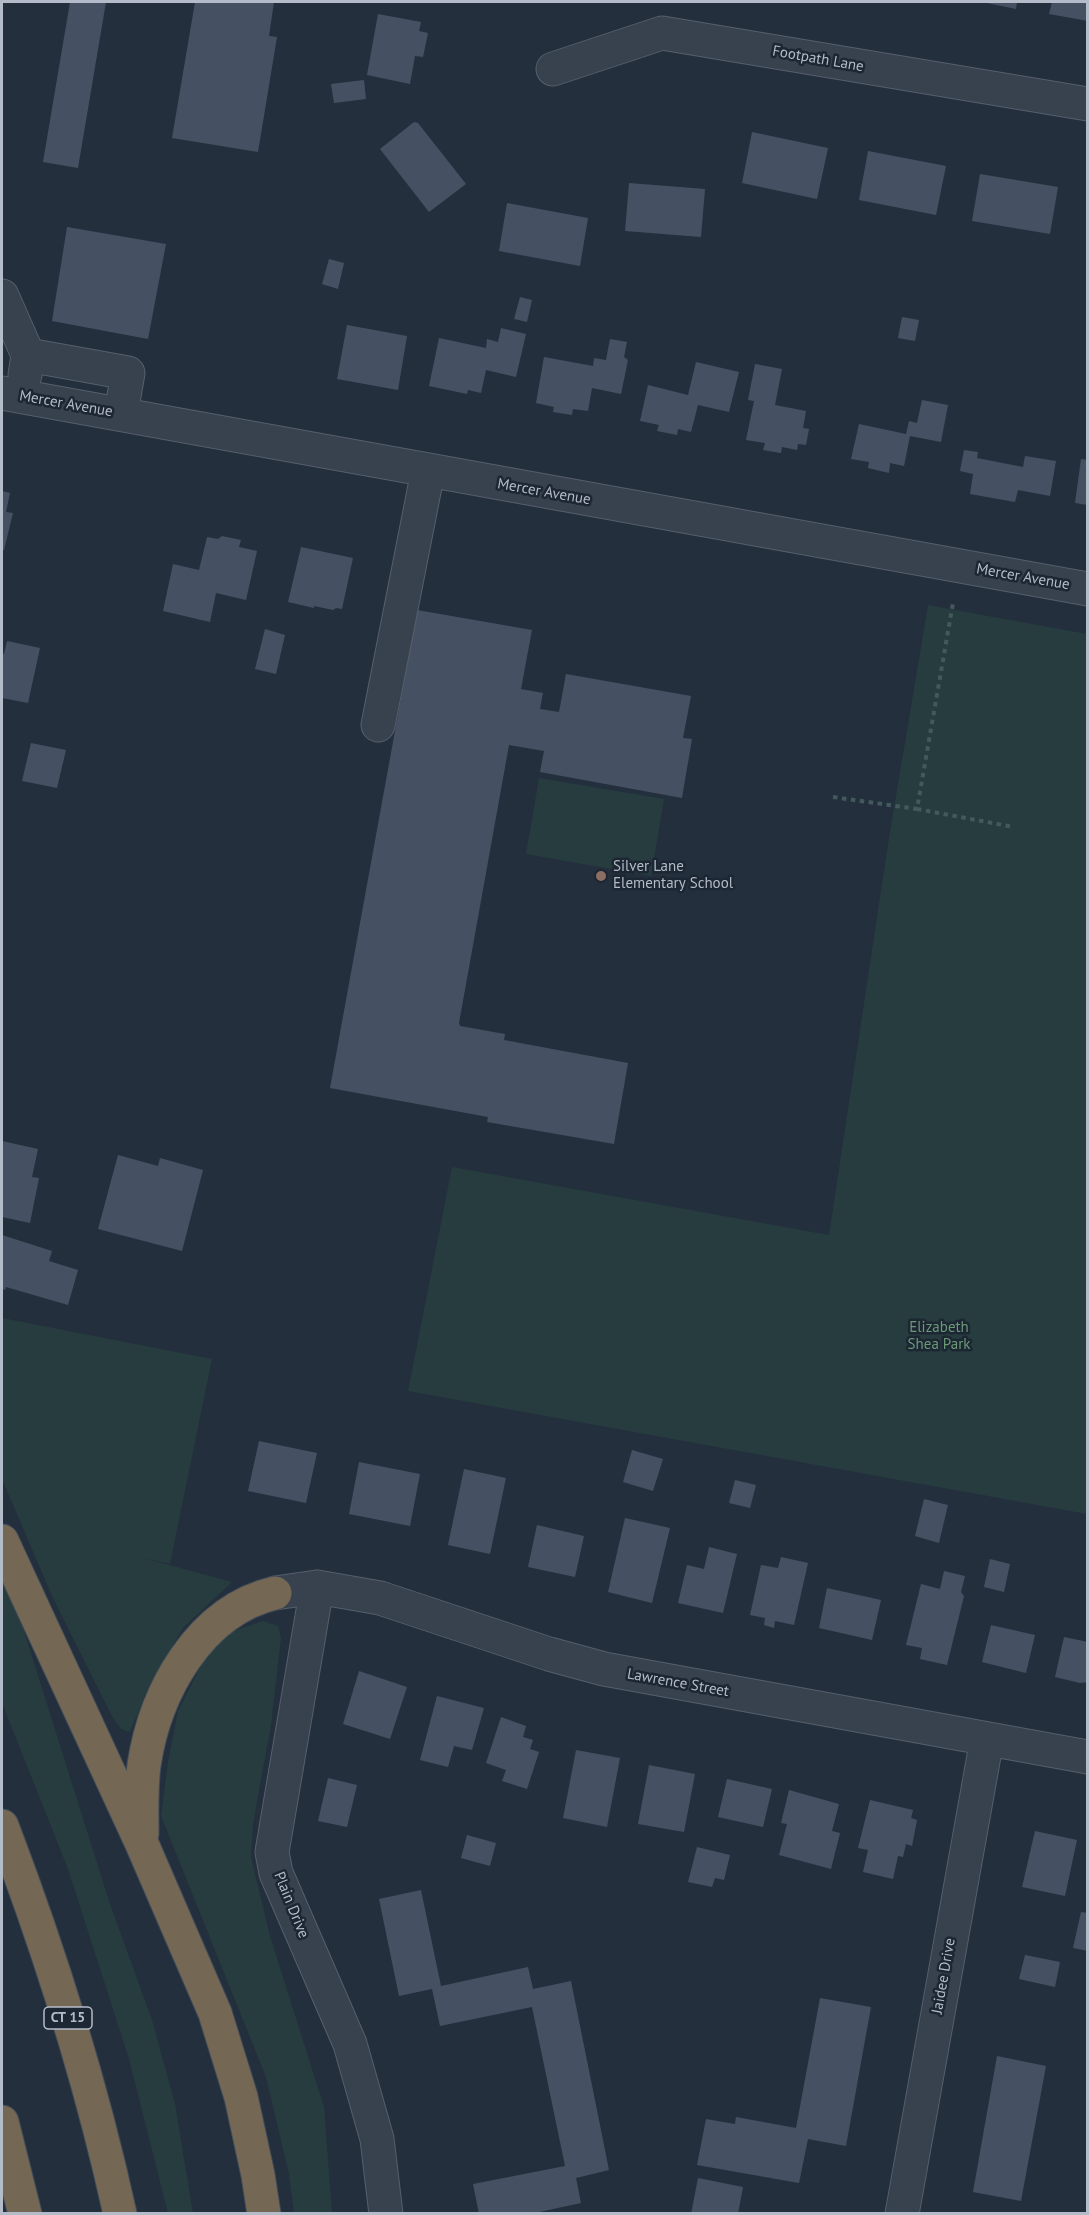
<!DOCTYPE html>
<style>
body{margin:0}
#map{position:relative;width:1089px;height:2215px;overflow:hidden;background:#242f3e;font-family:"PT Sans",sans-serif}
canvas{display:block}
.frame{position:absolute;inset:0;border:3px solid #b4bcc9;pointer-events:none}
</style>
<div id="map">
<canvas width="1089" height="2215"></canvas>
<div class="frame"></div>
</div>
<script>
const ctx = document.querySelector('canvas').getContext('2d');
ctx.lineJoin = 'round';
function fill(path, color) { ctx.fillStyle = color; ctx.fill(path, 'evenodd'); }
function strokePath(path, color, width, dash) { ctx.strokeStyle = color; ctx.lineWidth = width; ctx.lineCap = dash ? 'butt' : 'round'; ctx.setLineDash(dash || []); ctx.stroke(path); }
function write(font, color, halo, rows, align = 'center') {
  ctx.font = font + ' "PT Sans",sans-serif'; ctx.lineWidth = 5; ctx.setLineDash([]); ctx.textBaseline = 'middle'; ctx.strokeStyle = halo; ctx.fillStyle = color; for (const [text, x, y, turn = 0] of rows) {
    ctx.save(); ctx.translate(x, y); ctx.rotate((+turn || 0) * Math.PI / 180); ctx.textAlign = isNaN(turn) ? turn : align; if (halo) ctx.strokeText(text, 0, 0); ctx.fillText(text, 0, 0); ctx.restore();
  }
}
fill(new Path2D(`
 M928 605 1087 634V1514L408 1391 452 1167 829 1235 889 838Z
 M539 778 664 799 651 876 526 854Z
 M2 1318 212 1359 170 1564 140 1557 232 1582 183 1628 149 1686 130 1732 121 1729 113 1718 52 1596 2 1479Z
 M2 1575 18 1612 109 1901 153 2023 175 2104 193 2213H168L129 2059 68 1869 2 1703Z
 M263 1621 278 1626 281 1638 271 1725 253 1824 251 1857 270 1936 324 2107 332 2213H294L289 2174 266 2077 161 1816 168 1762 178 1711 208 1652 227 1633Z`), '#263c3f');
fill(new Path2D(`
 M70 2H106L78 168 43 162Z
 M195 2H274L269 36 277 37 258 152 172 138Z
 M982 2H1017L1016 9Z
 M1052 2H1088V21L1049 14Z
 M378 14 421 22 419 31 428 33 423 57 415 56 410 84 367 75Z
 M364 80 366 99 334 103 331 84Z
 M414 122 418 123 466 184 429 212 380 149Z
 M752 132 828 148 817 199 742 183Z
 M868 151 946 166 936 215 859 200Z
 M980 174 1058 187 1050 234 972 221Z
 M629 183 705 189 701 237 625 231Z
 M507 203 588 218 580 266 499 251Z
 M67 227 166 244 148 339 52 321Z
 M329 259 344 263 338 289 322 284Z
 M520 297 532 300 527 322 514 319Z
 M902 317 919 320 915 341 898 338Z
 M347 325 407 336 398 390 337 379Z
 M501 328 526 334 516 377 486 370 481 393 468 390 467 394 429 386 439 338 486 348 487 339 498 342Z
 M610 339 627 342 624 357 628 360 621 394 592 388 588 411 573 409 572 415 553 412 554 407 536 403 544 357 593 366 594 358 606 360Z
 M696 362 739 372 729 412 698 405 691 432 678 429 677 435 657 431 659 425 640 421 648 385 688 395Z
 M755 364 782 369 775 405 806 411 803 428 809 429 806 445 798 444 797 450 782 447 781 453 763 450 765 443 746 440 754 401 748 400Z
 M922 400 948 405 941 442 910 436 904 466 890 463 889 473 868 468 869 462 851 459 859 424 906 434 909 421 917 423Z
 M964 450 978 452 977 458 1023 467 1025 456 1056 461 1050 496 1018 490 1015 502 970 494 973 474 960 471Z
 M1081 459 1088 460V505L1075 503Z
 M2 491 10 493 6 512 13 513 4 550H2Z
 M222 536 241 540 239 547 257 551 246 600 216 593 210 622 163 611 173 564 199 570 207 537 218 539Z
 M301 547 353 558 342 609 336 608 333 610 314 606V608L288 602Z
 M417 610 532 630 521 689 543 693 540 709 559 712 566 674 691 696 683 738 692 739 682 798 540 772 544 751 509 745 459 1023 460 1026 505 1034 504 1040 628 1063 614 1144 487 1122 488 1117 330 1088Z
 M265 629 285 635 276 674 255 669Z
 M7 641 40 648 28 703 2 698V653L4 654Z
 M31 743 66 750 57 788 22 781Z
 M2 1141 38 1149 32 1177 39 1178 30 1223 2 1217Z
 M118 1155 158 1166 160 1158 203 1170 182 1251 98 1229Z
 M2 1235 52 1251 49 1261 78 1270 68 1305 6 1287 5 1290 2 1289Z
 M259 1441 317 1453 306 1503 248 1491Z
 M632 1450 663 1459 653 1491 623 1482Z
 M359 1462 420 1474 410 1526 349 1514Z
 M464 1469 506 1478 490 1554 448 1545Z
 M735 1480 756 1485 750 1508 729 1503Z
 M924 1499 948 1505 939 1543 915 1536Z
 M625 1518 670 1528 652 1603 608 1592Z
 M537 1525 584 1536 575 1577 528 1567Z
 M709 1547 737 1554 723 1613 678 1603 687 1565 704 1569Z
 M781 1557 808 1563 794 1625 775 1621 774 1628 764 1625 765 1618 750 1615 761 1565 778 1568Z
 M990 1559 1010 1564 1004 1592 984 1587Z
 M944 1571 965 1576 961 1592 964 1596 947 1665 920 1659 922 1648 906 1645 921 1584 940 1589Z
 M827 1588 881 1600 872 1640 819 1628Z
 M991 1625 1035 1635 1026 1673 982 1662Z
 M1064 1637 1088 1642V1682L1080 1683 1055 1677Z
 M359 1671 407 1687 390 1739 343 1724Z
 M437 1696 484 1708 472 1750 454 1746 448 1767 420 1760Z
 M501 1717 526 1726 523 1737 533 1740 530 1749 539 1752 527 1789 502 1781 506 1770 486 1763Z
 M576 1750 620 1758 607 1827 563 1818Z
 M649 1765 695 1774 684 1832 638 1824Z
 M328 1778 357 1785 347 1827 318 1821Z
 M727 1779 772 1789 763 1827 718 1817Z
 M789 1790 839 1804 832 1831 840 1833 831 1869 779 1855 787 1824 781 1823Z
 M870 1800 913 1810 911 1818 917 1820 912 1846 906 1844 903 1857 898 1856 893 1879 863 1872 868 1850 858 1848Z
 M1035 1831 1077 1840 1065 1896 1022 1887Z
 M467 1835 496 1843 490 1866 461 1858Z
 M697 1847 730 1855 724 1880 715 1878 712 1887 688 1882Z
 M421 1890 441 1986 528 1967 533 1989 571 1981 609 2170 576 2178 581 2203 530 2214H479L473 2184 565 2166 532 2007 440 2026 432 1989 399 1996 379 1899Z
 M1081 1912 1088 1913V1951L1073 1948Z
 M1025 1955 1060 1962 1055 1987 1019 1979Z
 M820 1998 871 2007 846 2146 808 2139 799 2183 697 2165 706 2119 735 2124 736 2117 796 2128Z
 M997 2056 1046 2066 1021 2201 973 2192Z
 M698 2178 743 2187 738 2214H691Z`), '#455162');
const minor = new Path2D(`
 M553 69 662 33 1088 104
 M2 296 28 355 25 375
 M28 355 128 373 121 413
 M2 393 1088 589
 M378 725 428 471
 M317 1587 272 1852 276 1873 350 2044 377 2139 386 2214
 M275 1593 317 1587 380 1598 549 1654 604 1669 1088 1757
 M902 2214 987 1739`);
const highway = new Path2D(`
 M2 1541 142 1844 215 2013 241 2097 258 2175 264 2214
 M2 1826C50 1952 91 2082 120 2214
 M142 1834C142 1811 141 1788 144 1765 155 1692 199 1611 275 1593
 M2 2122 25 2214`);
strokePath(minor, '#565f6c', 35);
strokePath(highway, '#434c59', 35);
strokePath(new Path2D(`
 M833 797 917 809 953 603
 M917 809 1014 827`), '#44595c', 4, [4.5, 4.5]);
strokePath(minor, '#38414e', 33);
strokePath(highway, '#746855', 33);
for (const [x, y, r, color] of [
 [601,876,6,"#8d6e63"]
]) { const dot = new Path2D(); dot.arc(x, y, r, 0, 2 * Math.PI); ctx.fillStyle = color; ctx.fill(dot); strokePath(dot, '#1d2633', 2); }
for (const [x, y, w] of [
 [68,2018,48]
]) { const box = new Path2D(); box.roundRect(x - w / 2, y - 11, w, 22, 4.5); ctx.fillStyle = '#1d2633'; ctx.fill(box); strokePath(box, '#b4bcc9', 1.5); }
write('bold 14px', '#b4bcc9', null, [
 ["CT 15",68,2018]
]);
write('15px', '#b4bcc9', '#1d2633', [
 ["Footpath Lane",818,59,10],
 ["Mercer Avenue",66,404,10],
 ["Mercer Avenue",544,492,10],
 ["Mercer Avenue",1023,577,10],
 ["Lawrence Street",678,1683,10],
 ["Plain Drive",291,1905,68],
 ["Jaidee Drive",944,1976,-80]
]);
write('15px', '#b4bcc9', '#1d2633', [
 ["Silver Lane",613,867],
 ["Elementary School",613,884]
], 'left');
write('15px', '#6b9a76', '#1d2633', [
 ["Elizabeth",939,1328],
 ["Shea Park",939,1345]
]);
</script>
